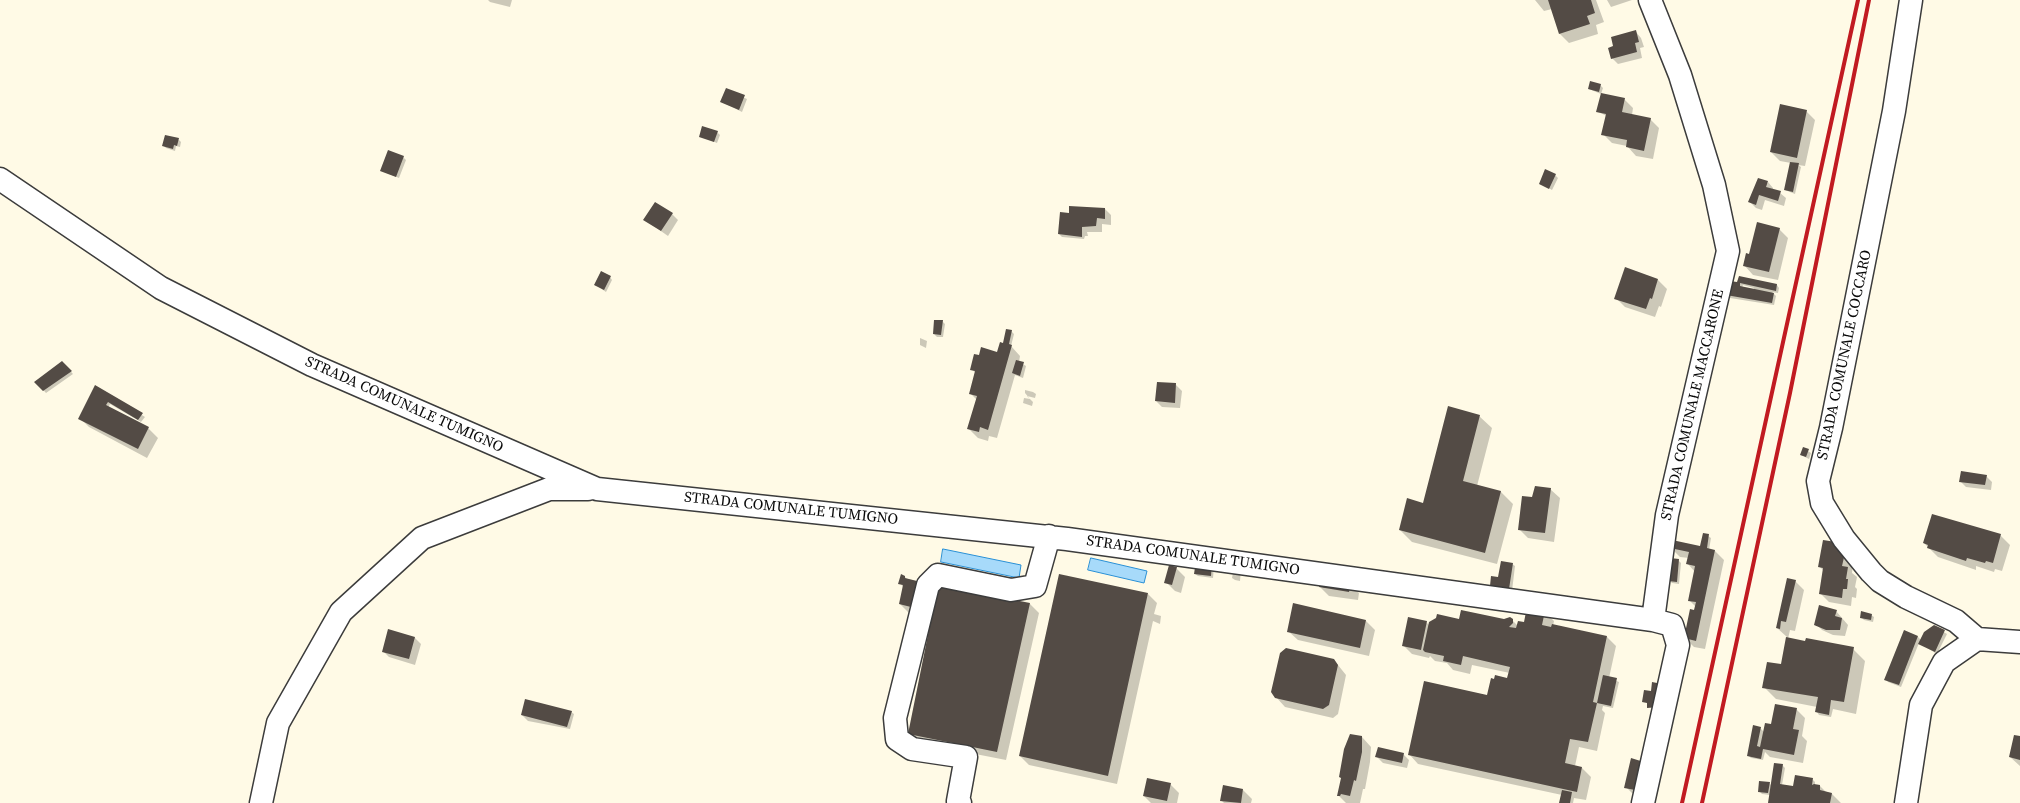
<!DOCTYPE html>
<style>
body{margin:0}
canvas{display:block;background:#fffae6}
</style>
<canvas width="2020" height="803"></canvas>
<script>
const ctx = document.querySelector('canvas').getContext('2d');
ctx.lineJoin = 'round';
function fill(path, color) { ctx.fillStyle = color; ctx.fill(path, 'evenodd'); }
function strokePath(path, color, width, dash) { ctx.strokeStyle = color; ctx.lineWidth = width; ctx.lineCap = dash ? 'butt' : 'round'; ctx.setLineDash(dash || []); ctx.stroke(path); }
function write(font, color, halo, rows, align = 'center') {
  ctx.font = font + ' "Source Serif 4",serif'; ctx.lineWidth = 5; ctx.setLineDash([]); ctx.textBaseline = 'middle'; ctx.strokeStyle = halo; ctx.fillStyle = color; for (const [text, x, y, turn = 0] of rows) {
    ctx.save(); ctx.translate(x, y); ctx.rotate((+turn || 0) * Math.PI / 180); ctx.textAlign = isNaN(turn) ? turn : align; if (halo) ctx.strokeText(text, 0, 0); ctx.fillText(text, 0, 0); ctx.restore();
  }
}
const water = new Path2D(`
 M943 549 1021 565 1019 578 941 562Z
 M1091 558 1147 571 1144 583 1088 570Z`);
fill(water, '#a7dafa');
strokePath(water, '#2990d6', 1);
fill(new Path2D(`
 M488 0H512L510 7 490 2Z
 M1535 0H1596L1604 22 1596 25 1598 34 1569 43 1560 34 1552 9 1544 11Z
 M1607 0H1632L1611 7Z
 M1636 32 1641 38 1644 47 1640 48 1642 58 1618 64 1612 58Z
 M1600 85 1603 88 1601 94 1589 89Z
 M727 90 747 99 742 112 722 102Z
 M1624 99 1633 108 1632 115 1650 119 1659 128 1653 159 1636 156 1627 146 1612 143 1603 134 1607 116 1598 112Z
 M1806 111 1815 120 1805 166 1798 165 1801 167 1795 194 1785 190 1791 163 1780 161 1771 152Z
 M717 132 720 135 717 143 700 136Z
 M166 136 179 140 181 142 180 147 176 146 175 151 166 148 164 146Z
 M403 157 406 160 399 178 382 171Z
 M1555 175 1558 178 1552 190 1540 183Z
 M1768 182 1773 188V190L1780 193 1786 198 1784 206 1765 200 1762 210 1756 208 1750 202Z
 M1105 209 1111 215V225L1102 224V232H1087L1088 236H1085L1084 239 1062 237 1059 234 1070 214Z
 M672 214 678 220 668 236 645 220Z
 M1779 229 1788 238 1778 280 1753 275 1744 265 1750 255Z
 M610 277 612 280 606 292 596 285Z
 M1739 277 1777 285 1779 288 1778 293 1772 292 1776 296 1774 305 1730 298 1727 295 1738 284ZM1743 285 1754 288 1753 290 1742 288Z
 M1658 280 1667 289 1661 307 1659 306 1655 317 1625 307 1616 298Z
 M942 321 945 324 943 337H937L934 334Z
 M1011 331 1014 334 1011 346 1020 356 1019 362 1026 366 1023 378 1015 375 997 438 989 436 988 441 978 438 969 429 977 400 970 393 976 373 971 369 980 357 998 353 1008 345Z
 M920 338 927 341 926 348 920 345Z
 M62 362 73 374 46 393 36 382Z
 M1176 385 1182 391 1180 408 1162 407 1156 401Z
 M96 386 145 417 141 422 110 404 108 408 148 428 158 438 147 458 89 427 80 418Z
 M1025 390 1033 392 1036 394 1035 398 1027 396 1033 402 1032 406 1023 403 1024 398 1030 399 1025 393Z
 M1479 416 1492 428 1477 486 1501 492 1513 504 1497 564 1412 542 1400 530 1424 504Z
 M1803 448 1811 453 1809 459 1801 455Z
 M1986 476 1992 482 1991 490 1966 487 1960 481Z
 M1550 489 1560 498 1554 542 1528 538 1519 529Z
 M2000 535 2010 545 2002 571 1995 569 1994 572 1976 566V570L1938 557 1924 543Z
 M1708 536 1711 538 1709 550 1715 551 1724 560 1705 649 1694 647 1685 638 1696 607 1689 600 1695 572 1688 564 1689 558 1680 557 1671 548H1701Z
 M1824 542 1853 563 1852 573 1857 577 1855 587 1857 589 1856 598 1852 597 1851 606 1829 602 1820 593 1824 571 1820 567Z
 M1678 560 1681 563 1679 584 1672 583 1669 580Z
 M1512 564 1515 566 1512 591 1494 588 1491 585Z
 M1214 567 1213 578 1198 576 1195 574Z
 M1234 567 1241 570 1240 581 1235 580 1232 578Z
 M1176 568 1185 577 1181 593 1175 591 1166 582Z
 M905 577 908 580 916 582 926 591 920 615 909 613 900 604 904 588 900 583Z
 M1795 581 1804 590 1795 631 1790 630 1788 639 1853 649 1865 661 1856 714 1833 709 1831 717 1819 715 1817 712V707L1776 699 1764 687 1782 666 1787 637 1777 628Z
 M1350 584 1359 593 1358 600 1329 596 1320 587Z
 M939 586 1030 604 1039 613 1006 760 919 743 910 734Z
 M1148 594 1157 603 1154 614 1161 616 1160 624 1153 621 1117 784 1029 765 1020 756Z
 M1836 611 1848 625 1845 636 1833 635 1822 630 1816 624Z
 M1545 612 1554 621 1553 626 1607 637 1616 646 1609 678 1619 682 1613 708 1603 706 1602 710 1605 713 1597 751 1579 747 1575 766 1582 768 1591 777 1586 800 1574 798 1573 803H1560L1562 795 1418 764 1409 754 1488 697 1508 679 1510 673 1472 665 1470 674 1453 670 1447 663 1435 661 1430 656 1429 658 1412 654 1403 645 1426 622 1430 626 1460 620H1512L1518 626Z
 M1871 615 1874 617 1873 622 1864 620 1861 617Z
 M1366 621 1375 630 1369 656 1298 640 1288 631Z
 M1934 626 1947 634 1937 654 1919 643 1901 687 1888 682 1886 679 1905 632 1918 637 1921 640Z
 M389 631 415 638 421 644 415 665 389 657 383 651Z
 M1334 660 1346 675 1338 714 1333 718 1285 707 1276 697Z
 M1796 709 1805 718 1802 736 1807 741 1803 763 1770 757 1765 752 1763 760 1751 758 1748 755 1760 728 1764 732Z
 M571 712 574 714 570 729 528 721 522 715Z
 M1362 737 1371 747 1370 762 1365 789H1363L1360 803H1346L1338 795Z
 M2020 737V766L2010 757Z
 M1403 754 1409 760 1407 768 1383 763 1377 757Z
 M1632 759 1646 796 1632 793 1626 787Z
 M1782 765 1785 768 1782 785 1797 788 1813 780 1815 782V785L1820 786 1827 793 1832 794 1841 803H1769L1770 795 1762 794 1759 791 1769 783 1771 785Z
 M1170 784 1179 793 1177 803H1151L1144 796Z
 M1243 790 1252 799 1251 803H1224L1222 801Z`), '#0003');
fill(new Path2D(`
 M1548 0H1591L1595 13 1587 16 1590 24 1559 34Z
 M1636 30 1639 42 1635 43 1637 52 1611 59 1608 48 1613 46 1611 37Z
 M1590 81 1601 84 1599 92 1588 89Z
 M726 88 745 95 739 110 720 102Z
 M1601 93 1625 98 1622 112 1651 118 1644 151 1626 147 1627 140 1601 135 1606 114 1596 112Z
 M1780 104 1807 110 1797 158 1770 152Z
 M702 126 718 131 714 142 699 137Z
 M165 135 179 138 177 146 174 145 173 149 162 146Z
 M388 150 404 156 396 177 380 171Z
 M1790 162 1799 163 1793 192 1784 190Z
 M1545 169 1556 174 1549 189 1539 184Z
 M1758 178 1768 181 1766 187 1781 191 1778 201 1759 195 1756 205 1748 202Z
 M655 202 673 213 661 231 643 220Z
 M1069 206 1105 208V219L1097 218 1096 226 1082 227V237L1058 234 1060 212 1069 213Z
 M1757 222 1780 228 1769 272 1743 266 1746 253 1749 254Z
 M1625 267 1658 279 1652 299 1650 298 1646 309 1614 299Z
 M601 271 611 276 604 290 594 285Z
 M1739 276 1777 284 1776 291 1740 283V286L1774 293 1772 303 1726 295 1730 281 1737 282Z
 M934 320H943L941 335 933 334Z
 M1006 329 1012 330 1009 344 1012 345 988 430 980 427 979 432 967 429 977 396 969 394 975 371 970 370 974 354 979 355 981 347 997 352 1000 342 1003 343Z
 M1016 360 1024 362 1020 376 1012 373Z
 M62 361 72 371 43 391 34 382Z
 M1157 382 1176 383 1175 403 1155 401Z
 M95 385 143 413 138 420 108 402 106 405 149 427 138 449 78 419Z
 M1448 406 1480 415 1463 481 1501 491 1485 553 1399 530 1407 498 1423 503Z
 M1803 447 1809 449 1806 457 1800 455Z
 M1961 471 1987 475 1985 485 1959 482Z
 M1535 486 1551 488 1545 533 1518 530 1522 496 1532 497Z
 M1932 514 2001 534 1993 563 1986 561 1985 563 1967 558 1966 561 1927 548 1928 545 1923 543Z
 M1703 533 1709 534 1707 548 1715 550 1696 641 1684 638 1690 609 1694 610 1696 602 1688 601 1695 566 1686 564 1689 552 1670 548 1672 540 1700 546Z
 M1823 540 1836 542 1845 553 1842 566 1848 567 1846 579H1848L1847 589H1843L1842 598 1819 594 1823 568 1818 567Z
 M1670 558 1679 559 1677 582 1668 581Z
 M1196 561 1212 563 1211 576 1194 574Z
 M1501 561 1513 563 1509 589 1490 586 1491 576 1498 577Z
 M1169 565 1177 567 1172 585 1164 583Z
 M901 574 905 576V578L917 581 911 607 899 604 903 585 898 584Z
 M1059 574 1148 593 1108 776 1019 756Z
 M1321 578 1351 583 1349 592 1319 587Z
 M1787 578 1796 580 1786 622 1781 621 1780 629 1776 628Z
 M938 585 1030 603 997 752 908 734Z
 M1293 603 1366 620 1360 648 1287 632Z
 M1819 605 1837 610 1835 616 1842 618 1840 630H1826L1814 625Z
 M1527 607 1545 611 1542 625 1551 627 1552 624 1607 636 1593 702 1597 703 1588 742 1570 739 1565 763 1582 767 1577 792 1408 755 1424 681 1487 695 1491 678 1494 679 1495 675 1507 678 1510 667 1463 656 1461 665 1443 661 1444 656 1425 652 1423 650 1429 622 1436 618 1437 614 1459 619 1461 610 1504 619 1510 617 1513 619V623L1509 627 1516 628 1518 621 1524 622Z
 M1861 611 1872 614 1871 620 1860 618Z
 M1408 617 1427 621 1421 650 1402 646Z
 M1934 625 1945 630 1935 652 1918 644 1924 632Z
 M388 629 415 637 409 659 382 652Z
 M1904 630 1918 636 1899 685 1884 680Z
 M1786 637 1805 641 1806 638 1854 647 1844 702 1831 700 1829 715 1815 712 1818 697 1762 688 1767 662 1781 664Z
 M1286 648 1334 659 1338 665 1329 705 1323 709 1275 698 1271 692 1280 653Z
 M1603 675 1617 678 1611 706 1597 703Z
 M1652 682 1662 684 1659 707 1647 708V703L1642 702 1644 690 1651 691Z
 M525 699 572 711 567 727 521 715Z
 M1775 704 1797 708 1793 729 1799 730 1794 755 1763 749 1761 759 1747 756 1753 725 1761 727 1757 746 1760 747 1765 723 1771 724Z
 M1350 734 1362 736V752L1356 781 1354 780 1350 796 1341 794 1340 796H1337L1341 778 1339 777 1344 749Z
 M2014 735 2020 736V760L2009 757Z
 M1378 747 1404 753 1402 763 1375 757Z
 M1631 758 1647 763 1641 791 1624 788Z
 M1774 763 1783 764 1780 784 1793 786 1795 775 1813 778 1812 785 1814 784 1820 785V790L1832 793 1830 803H1768Z
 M1147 778 1171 783 1167 801 1143 796Z
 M1759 781 1770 782 1768 793 1758 792Z
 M1223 785 1243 789 1241 803 1220 801Z
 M1562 790 1572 792 1570 803H1559Z`), '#534b45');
const minor = new Path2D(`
 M1911 0 1894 111 1831 428 1818 481 1822 503 1844 539 1871 572 1880 581 1906 597 1956 621 1977 639
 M0 179 161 288 312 365 597 489 1067 539 1653 620
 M261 803 278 723 341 612 422 538 549 489H588
 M960 803 958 801 966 757 912 749 897 739 895 718 928 585 938 575 1011 590 1035 586 1049 536
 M1643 803 1678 645 1672 625 1653 620 1667 515 1728 251 1714 185 1680 75 1650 0
 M1906 803 1921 705 1944 662 1977 639 2020 642`);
strokePath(minor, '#3c3c3c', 25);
strokePath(minor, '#fff', 22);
strokePath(new Path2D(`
 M1682 803 1858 0
 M1702 803 1790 393 1869 0`), '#c11a21', 4);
write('15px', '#090909', '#fff', [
 ["STRADA COMUNALE COCCARO",1845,355,-78],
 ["STRADA COMUNALE TUMIGNO",404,405,24],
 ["STRADA COMUNALE MACCARONE",1693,405,-77],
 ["STRADA COMUNALE TUMIGNO",791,509,6],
 ["STRADA COMUNALE TUMIGNO",1193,556,8]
]);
</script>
